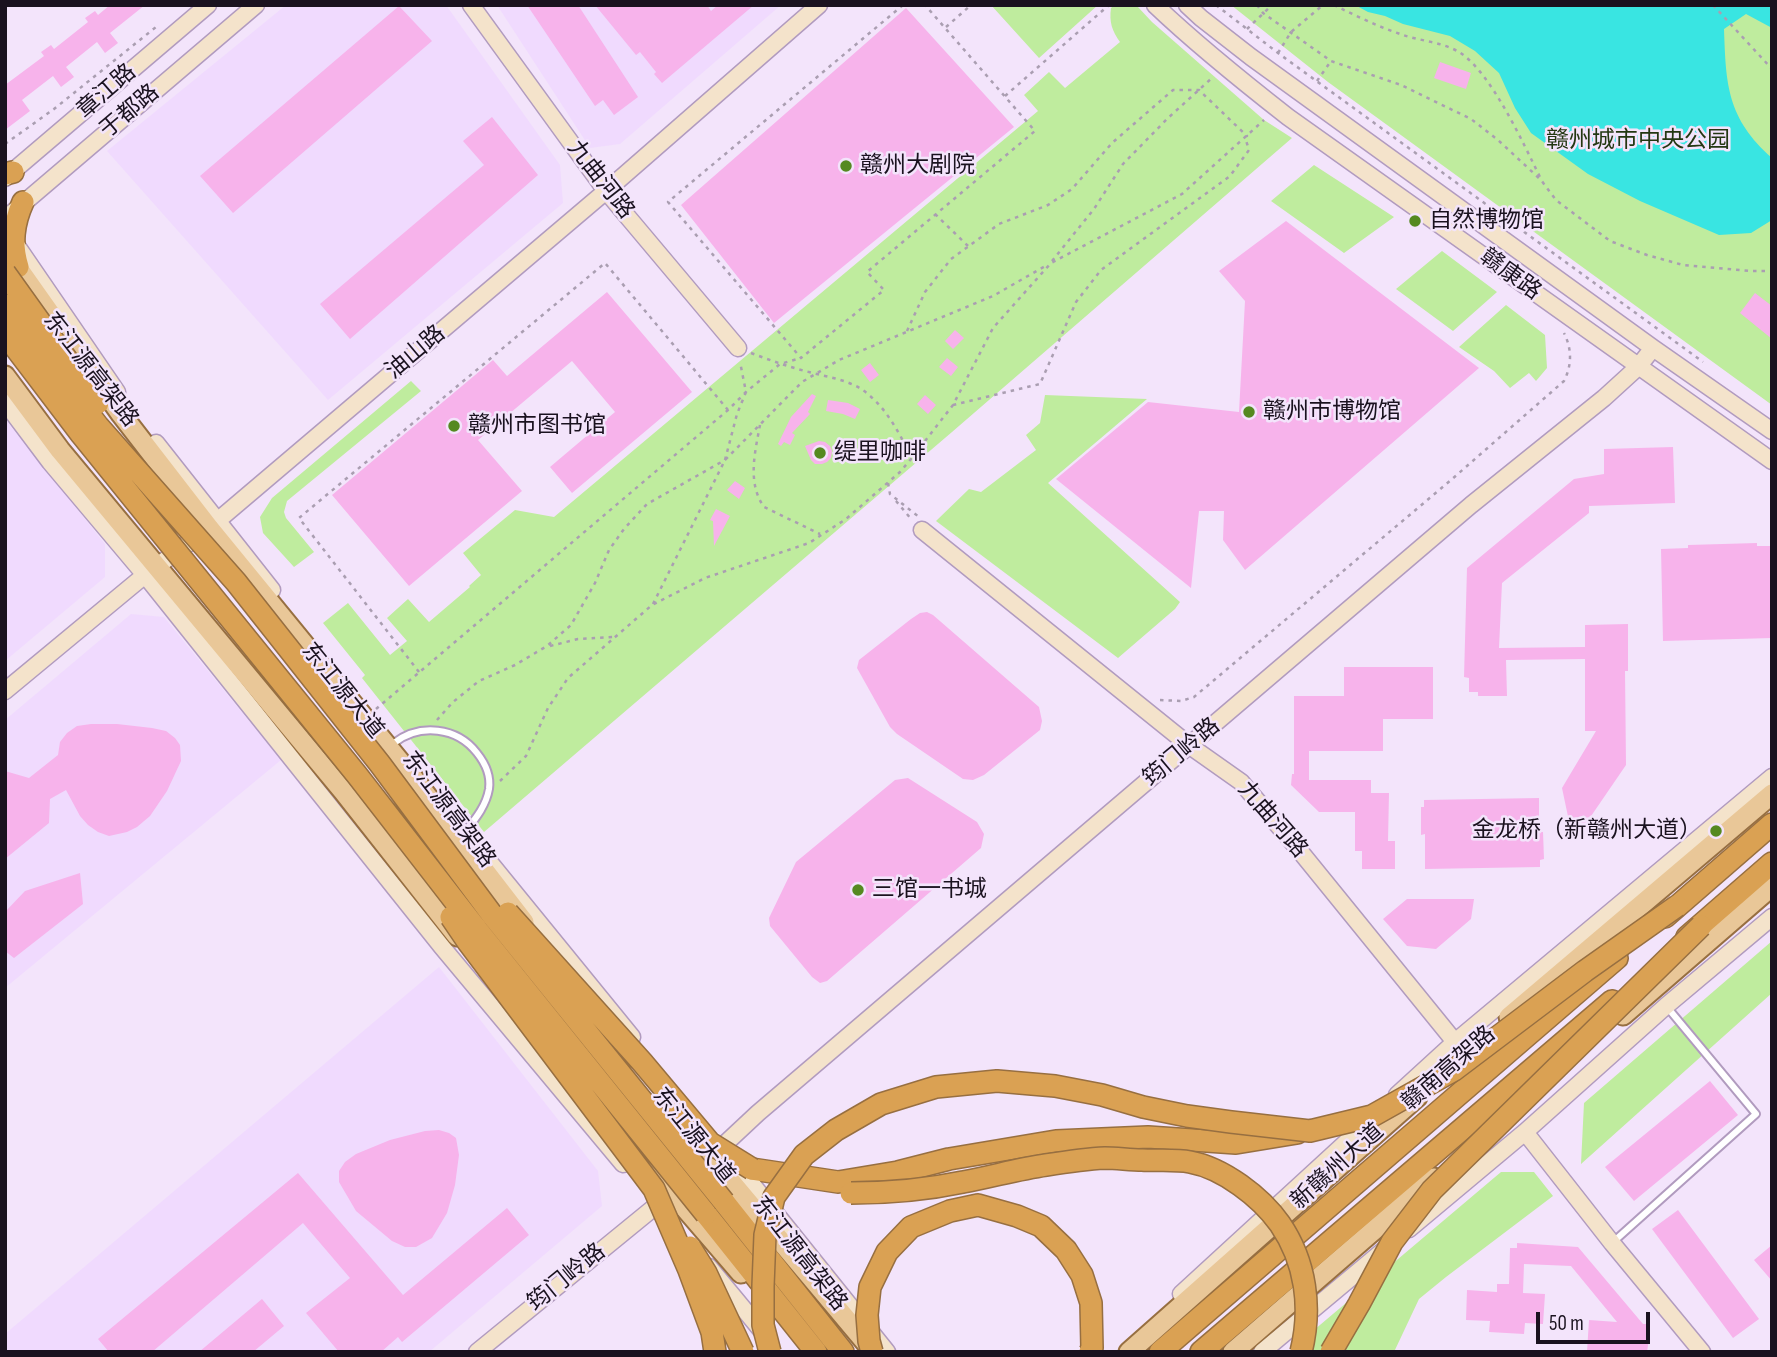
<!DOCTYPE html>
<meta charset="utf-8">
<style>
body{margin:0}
#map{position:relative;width:1777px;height:1357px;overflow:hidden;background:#f3e4fb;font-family:"Sofia Sans Condensed",sans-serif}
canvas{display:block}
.frame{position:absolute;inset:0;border:7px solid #1a121f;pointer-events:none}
.scale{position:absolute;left:1536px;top:1312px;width:114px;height:32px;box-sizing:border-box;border:4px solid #1a121f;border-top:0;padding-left:9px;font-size:21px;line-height:24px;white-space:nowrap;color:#1a121f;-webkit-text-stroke:5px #f3e4fb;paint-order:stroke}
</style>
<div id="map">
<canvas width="1777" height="1357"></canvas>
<div class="frame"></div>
<div class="scale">50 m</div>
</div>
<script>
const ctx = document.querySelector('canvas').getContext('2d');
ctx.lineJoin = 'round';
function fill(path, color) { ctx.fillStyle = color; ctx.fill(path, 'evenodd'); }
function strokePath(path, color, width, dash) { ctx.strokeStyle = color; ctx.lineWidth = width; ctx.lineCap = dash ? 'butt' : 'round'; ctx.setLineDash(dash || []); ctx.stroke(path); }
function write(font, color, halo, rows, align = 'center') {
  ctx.font = font + ' "Sofia Sans Condensed","Noto Sans SC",sans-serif'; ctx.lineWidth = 5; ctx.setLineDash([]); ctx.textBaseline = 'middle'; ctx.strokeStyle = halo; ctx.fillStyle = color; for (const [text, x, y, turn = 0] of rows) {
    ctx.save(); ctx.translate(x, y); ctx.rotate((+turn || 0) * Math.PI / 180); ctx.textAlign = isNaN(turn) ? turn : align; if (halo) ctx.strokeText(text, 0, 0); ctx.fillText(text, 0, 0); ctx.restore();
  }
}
fill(new Path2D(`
 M286 5H446L560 165 563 203 328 400 107 151Z
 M497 5H781L620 144 590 148Z
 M5 419 105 544V577L5 661Z
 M131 614 164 617 281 760 5 988V720Z
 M439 967 598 1171 602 1206 429 1352H5V1334Z`), '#f0dafe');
fill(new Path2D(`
 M991 5H1098L1039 58Z
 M1114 5 1137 6 1152 22 1264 120 1292 138 952 432 484 832 362 678 365 675 323 623 348 603 390 655 407 641 387 618 408 599 429 622 470 587 469 586 481 575 463 553 515 510 554 517 1038 111 1024 95 1049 72 1065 88 1120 42C1112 31 1109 22 1111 8Z
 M1231 5H1772V405L1328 82Z
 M1314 165 1394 217 1344 253 1271 201Z
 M1442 251 1497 292 1453 331 1396 289Z
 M1506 305 1545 335 1547 368 1536 381 1529 373 1510 388 1494 371 1459 347Z
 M411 381 421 391 287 501 284 512 286 518 314 552 294 567 263 533 260 517 272 498Z
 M1045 395 1147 399 1048 483 1180 602 1175 609 1118 658 936 521 969 489 981 492 1036 450 1026 435 1040 423Z
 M1772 941V993L1581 1164 1584 1103Z
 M1501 1172H1534L1553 1196 1446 1277 1419 1299 1394 1352H1288Z`), '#bfec9e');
fill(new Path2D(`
 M1355 5H1772V28L1746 14 1724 29C1726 85 1727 118 1772 158V220L1751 233 1719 235 1640 201 1588 174 1531 133 1515 108 1499 73 1475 51 1450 36 1403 24 1385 16 1368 12Z`), '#39e5e2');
fill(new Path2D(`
 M110 5H145L110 33 118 43 105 53 97 42 66 67 74 77 61 87 53 76 22 100 30 111 5 130V85L44 56 41 52 51 45 54 49 88 22 85 18 95 11 98 15Z
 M527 5H578L638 97 614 115 603 100 595 106Z
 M595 5H707L711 11 718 5H754L662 83 654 74 656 72 640 52 636 55Z
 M399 6 432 41 233 213 200 176Z
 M906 8 1014 127 774 323 681 205Z
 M1440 62 1471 73 1466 89 1434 78Z
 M492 117 538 175 350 339 320 304 484 165 463 141Z
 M1286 221 1479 368 1245 570 1223 540 1224 511H1199L1191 588 1056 479 1148 402 1239 412 1245 301 1219 271Z
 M607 292 692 392 572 493 550 467 615 412 572 361 478 440 522 491 409 586 332 495 493 360 507 376Z
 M1755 293 1772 306V339L1740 313Z
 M955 330 964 338 953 349 945 341Z
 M947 358 958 367 951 376 939 367Z
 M870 363 879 375 870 382 861 370Z
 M812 394 816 396 808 412 810 414 792 433 795 435 790 445 784 442 781 446 778 444 791 417Z
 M925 395 936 405 928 414 917 404Z
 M828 400 848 403 860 409 855 419 843 414 826 411Z
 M819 441 825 442 830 446 832 451 831 458 827 462 822 464H815L811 460 805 446Z
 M1673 447 1675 503 1589 506V513L1502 583 1499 648 1585 647V625L1628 624V671H1625L1626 765 1587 822 1570 826 1562 788 1596 731H1585V659L1506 660 1507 696H1478V692H1469V678L1464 677 1467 568 1574 479 1604 474V449Z
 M735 481 745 488 739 499 727 490Z
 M716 509 730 516 714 546 713 521 710 520Z
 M1757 543V546H1772V638L1663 641 1661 549 1688 548V545Z
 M927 612 933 615 1039 707 1042 721 1040 730 984 775 973 780 963 779 897 734 890 727 857 668 859 660 911 619 920 613Z
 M1344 667H1433V719H1383V751H1309V780H1371V793H1389L1388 841H1395V869H1362V851H1355V812H1319L1291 785 1292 774H1294V696H1344Z
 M91 724H117L152 728 166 731 175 738 180 745 181 761 167 791 150 816 137 827 127 832 109 836 98 832 88 825 80 816 66 790 50 799 49 823 5 859V771L29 778 58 755 60 742 67 733 77 726Z
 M908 778 977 822 984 834 981 848 827 981 820 983 812 977 770 926 769 918 796 862 895 780Z
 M1539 798V832H1543L1544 859 1540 860V867L1425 869V834L1421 835V807H1424V800Z
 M80 873 83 904 14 958 5 951V912L25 891Z
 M1407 899H1474L1471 919 1436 949 1407 946 1383 919Z
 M1710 1081 1738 1115 1634 1201 1605 1167Z
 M439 1130 449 1133 456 1138 459 1155 455 1185 447 1213 432 1238 416 1247H405L392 1241 356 1211 339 1182V1171L345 1162 356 1154 390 1140 425 1131Z
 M298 1173 403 1295 507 1208 529 1235 402 1342 398 1337 381 1352H339L306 1313 350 1278 303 1223 152 1352H109L98 1339Z
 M1678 1210 1759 1319 1733 1338 1652 1229Z
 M1517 1243 1578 1247 1643 1324H1649L1648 1330 1650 1332 1647 1352H1587L1589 1320 1617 1322 1571 1266 1524 1264 1523 1293 1545 1294 1543 1324 1525 1323 1524 1334 1489 1332 1490 1321 1466 1320 1467 1290 1497 1292V1284H1509L1510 1248H1517Z
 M1772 1245V1281L1754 1260Z
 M262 1299 284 1326 253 1352H199Z`), '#f7b3eb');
const lane = new Path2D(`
 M394 743C420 723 457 727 477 753 485 763 491 775 489 789 486 806 476 818 465 832
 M1612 1243 1756 1114 1667 1007`);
const secondary = new Path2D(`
 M471 5 606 191 738 348
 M1155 5C1197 45 1242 81 1288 117L1772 461
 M1187 5 1201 18 1251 57 1653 348 1772 431
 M5 178 208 5
 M5 219 256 5
 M15 243 117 392
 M5 402 50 462 145 575 442 947 623 1164
 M156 443 272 590
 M922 530 1190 746 1241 782 1295 845 1455 1042
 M5 691 145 575 209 528 606 191 819 5
 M474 843 632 1037
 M1397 1095 1455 1042 1772 777
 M1525 1132 1612 1243 1702 1352
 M712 1156 758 1113 1471 505 1604 398 1638 367 1653 348
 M735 1163 887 1352
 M1409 1229 1525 1132 1666 1006 1772 917
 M709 1267 766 1336
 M1181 1294 1376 1115
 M477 1352 657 1205
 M1262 1352 1384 1250`);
const primary = new Path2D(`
 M8 254 121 414 209 528 410 774 524 922
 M5 376 60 450 343 791 457 936
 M1623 1015 1772 886
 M1509 1017 1772 794
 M690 1133 873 1351
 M642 1158 741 1273
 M1129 1352 1417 1097
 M1233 1352 1434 1178`);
const highway = new Path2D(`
 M5 174 13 172
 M18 267C11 244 13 224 23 202
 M1665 917 1772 824
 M1687 937 1772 863
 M752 1169 838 1182 898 1172 949 1159 1056 1141 1148 1137 1236 1143 1297 1133
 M724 1202 843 1352
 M706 1214 816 1352
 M1160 1352 1617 958
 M1201 1352 1612 1001`);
strokePath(lane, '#b19bbf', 10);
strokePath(secondary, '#b19bbf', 19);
strokePath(primary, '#976f41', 23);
strokePath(highway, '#976f41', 24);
strokePath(new Path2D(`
 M903 5 668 202 801 358 884 290 867 272 1035 131 925 5
 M1216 5 1278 53 1703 362
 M1257 5 1263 13 1331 61 1401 85 1471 119 1498 140 1541 180 1556 200 1610 241 1647 255 1683 265 1750 271H1772
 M1334 5C1356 16 1379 27 1403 35 1421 41 1442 42 1459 52 1491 72 1523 143 1540 177
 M1713 5 1772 69
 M946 27 971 5
 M1247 29 1272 5
 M1278 53 1291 32 1323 5
 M1317 81 1331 61
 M1005 96 1109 5
 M5 144 54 109 156 27
 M935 214 968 246
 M1052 261 1094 209 1123 164 1167 119 1213 77
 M907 331 925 292 951 259 999 224 1048 205 1072 189 1112 143 1173 90H1199L1247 136 1245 137 1249 150 1230 176 1101 270 1076 302 1040 384 953 405
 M751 353C772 361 792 368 813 373 832 378 854 381 869 395 889 412 900 435 912 458
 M760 425C755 452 747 483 764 507L820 534
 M888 483 890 494 919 517
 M896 501 912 520
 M653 604 725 460 802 382 839 360 993 296 1047 265
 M550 646 578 639 613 637
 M419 672 299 518 605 263 728 410
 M1160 700 1181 701 1194 697 1451 480 1564 381C1572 365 1572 349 1564 333
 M376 709 728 410 746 392 780 364 801 358
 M437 720 453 702 479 681 515 665 547 646 571 625 595 583 609 550 624 529 647 504 725 460 737 414 746 392 740 362
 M500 781 526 756 548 708 568 678 652 605 705 578 809 543 846 519 900 472 911 459 953 405 993 328 1051 263 1182 194 1264 120`), '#aa9eb1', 2.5, [3.5, 5]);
strokePath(lane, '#fff', 6);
strokePath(secondary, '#f4e3cb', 16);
strokePath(primary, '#e9c798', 19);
strokePath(highway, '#daa153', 21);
const highwayBridge = new Path2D(`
 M5 273 98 403
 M5 305 98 426 236 582 380 764 493 916 724 1202
 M5 334 81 434 357 775 478 931 706 1214
 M508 913 642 1062 710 1143 752 1169
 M451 917 468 942 654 1189 689 1270 712 1332 715 1352
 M851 1193C890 1193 925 1190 963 1182 991 1177 1018 1169 1046 1165 1065 1162 1085 1159 1105 1158 1117 1158 1130 1160 1142 1160 1157 1161 1175 1159 1190 1162 1223 1168 1261 1197 1280 1224 1306 1262 1312 1308 1301 1352
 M690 1247 706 1273 743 1352
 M770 1352 763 1325V1286L765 1235 774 1197 804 1155 836 1130 881 1104 936 1087 997 1081 1055 1086 1102 1095 1143 1107 1187 1116 1231 1122 1310 1131 1372 1116 1454 1070 1585 971 1677 906
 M872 1352 869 1341 867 1315 870 1287 887 1252 911 1227 950 1211 978 1205 1017 1216 1041 1226 1066 1250 1082 1275 1091 1303 1092 1348 1090 1352
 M1331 1352 1359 1304 1392 1242 1432 1190 1701 926`);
strokePath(highwayBridge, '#976f41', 24, []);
strokePath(highwayBridge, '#daa153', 21);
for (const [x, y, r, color] of [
 [846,166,7,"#558920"],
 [1415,221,7,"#558920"],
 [1249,412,7,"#558920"],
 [454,426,7,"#558920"],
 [820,453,7,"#558920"],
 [1716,831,7,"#558920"],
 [858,890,7,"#558920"]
]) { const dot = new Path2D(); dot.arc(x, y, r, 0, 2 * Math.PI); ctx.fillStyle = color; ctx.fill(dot); strokePath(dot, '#f3e4fb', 2.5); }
write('23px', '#1a121f', '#f3e4fb', [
 ["章江路",107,92,-41],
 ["于都路",130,112,-40],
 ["九曲河路",600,180,52],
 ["赣康路",1510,275,36],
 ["油山路",416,353,-40],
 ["东江源高架路",90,370,52],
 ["东江源大道",342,691,51],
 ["筠门岭路",1182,753,-40],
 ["东江源高架路",448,810,53],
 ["九曲河路",1272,820,49],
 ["赣南高架路",1449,1069,-41],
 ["东江源大道",693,1136,51],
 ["新赣州大道",1338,1167,-42],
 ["东江源高架路",799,1254,52],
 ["筠门岭路",567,1278,-39]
]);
write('23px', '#233712', '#f3e4fb', [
 ["赣州城市中央公园",1638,141]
]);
write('23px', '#1a121f', '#f3e4fb', [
 ["赣州大剧院",860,166],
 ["自然博物馆",1429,221],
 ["赣州市博物馆",1263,412],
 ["赣州市图书馆",468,426],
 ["缇里咖啡",834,453],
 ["金龙桥（新赣州大道）",1702,831,"right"],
 ["三馆一书城",872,890]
], 'left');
</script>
